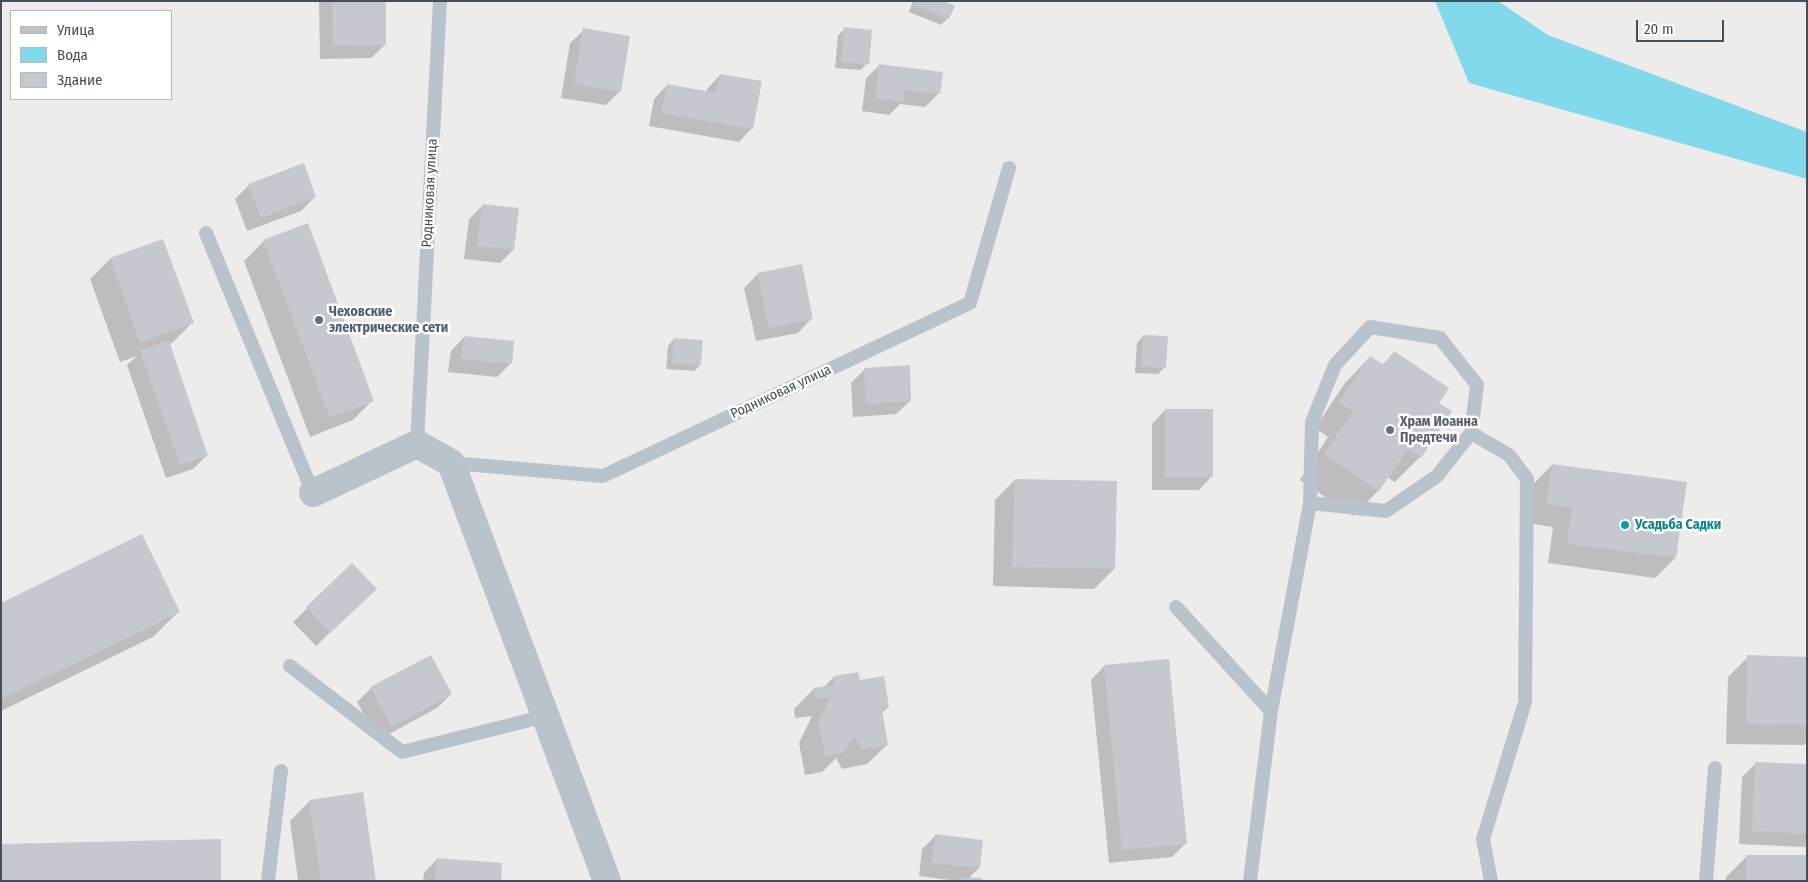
<!DOCTYPE html>
<meta charset="utf-8">
<style>
body{margin:0}
#map{position:relative;width:1808px;height:882px;overflow:hidden;background:#eeebeb;font-family:"Fira Sans Condensed",sans-serif}
canvas{display:block}
.frame{position:absolute;inset:0;border:2px solid #444f59;pointer-events:none}
.legend{position:absolute;left:10px;top:10px;width:162px;height:90px;box-sizing:border-box;background:#fff;border:1px solid #b4b9bd;margin:0;padding:6px 9px;list-style:none;font-size:15px;color:#444f59}
.legend li{display:flex;align-items:center;gap:10px;height:25px}
.legend b{width:25px;border:1px solid #b4b9bd}
.scale{position:absolute;left:1636px;top:20px;width:88px;height:22px;box-sizing:border-box;border:2px solid #444f59;border-top:0;padding-left:6px;font-size:15px;line-height:18px;white-space:nowrap;color:#444f59;-webkit-text-stroke:4px #fff;paint-order:stroke}
</style>
<div id="map">
<canvas width="1808" height="882"></canvas>
<div class="frame"></div>
<ul class="legend">
<li><b style="height:6px;background:#b9c3cb"></b>Улица</li>
<li><b style="height:14px;background:#83d9ec"></b>Вода</li>
<li><b style="height:14px;background:#c5c8ce"></b>Здание</li>
</ul>
<div class="scale">20 m</div>
</div>
<script>
const ctx = document.querySelector('canvas').getContext('2d');
ctx.lineJoin = 'round';
function fill(path, color) { ctx.fillStyle = color; ctx.fill(path, 'evenodd'); }
function strokePath(path, color, width, dash) { ctx.strokeStyle = color; ctx.lineWidth = width; ctx.lineCap = dash ? 'butt' : 'round'; ctx.setLineDash(dash || []); ctx.stroke(path); }
function write(font, color, halo, rows, align = 'center') {
  ctx.font = font + ' "Fira Sans Condensed",sans-serif'; ctx.lineWidth = 5; ctx.setLineDash([]); ctx.textBaseline = 'middle'; ctx.strokeStyle = halo; ctx.fillStyle = color; for (const [text, x, y, turn = 0] of rows) {
    ctx.save(); ctx.translate(x, y); ctx.rotate((+turn || 0) * Math.PI / 180); ctx.textAlign = isNaN(turn) ? turn : align; if (halo) ctx.strokeText(text, 0, 0); ctx.fillText(text, 0, 0); ctx.restore();
  }
}
fill(new Path2D(`
 M1435 1H1498L1548 35 1807 132V179L1469 83Z`), '#83d9ec');
fill(new Path2D(`
 M319 1H385V45L371 58 320 59Z
 M913 1H940L948 18 941 25 909 12Z
 M845 29 867 63 861 70 835 68 838 35Z
 M584 30 620 91 606 105 561 98 570 43Z
 M880 65 939 93 925 107 900 104 889 115 862 111 866 78Z
 M720 75 752 128 739 142 649 126 654 99 667 85 706 92 707 89Z
 M249 185 315 197 301 211 247 231 235 199Z
 M482 206 513 250 500 263 464 259 469 219Z
 M264 241 373 400 353 420 310 437 244 261Z
 M110 259 192 323 172 343 169 344 207 455 193 469 166 478 127 365 137 356 120 362 90 279Z
 M758 274 811 319 798 333 756 341 744 288Z
 M1143 336 1165 367 1158 374 1135 373 1137 343Z
 M464 337 510 364 497 377 448 372 451 351Z
 M674 339 700 365 694 371 666 369 668 346Z
 M1394 353 1438 403 1420 457 1395 482 1387 477 1378 491 1353 516 1300 480 1328 437 1315 428 1345 383 1370 357 1382 365Z
 M865 369 910 401 896 414 853 417 851 383Z
 M1165 410 1212 476 1199 490H1152V424Z
 M1552 465 1675 558 1655 578 1548 563 1553 527 1527 523 1532 485Z
 M1015 480 1114 569 1094 589 993 586 995 500Z
 M352 565 362 602 316 646 293 622Z
 M1 605 178 612 153 637 1 711Z
 M430 656 451 694 437 708 378 740 357 702 371 688Z
 M1748 657 1807 658V742L1804 745 1726 744 1728 677Z
 M1104 666 1185 844 1172 857 1109 863 1091 680Z
 M834 677 859 682 888 707 882 713 887 745 867 764 842 769 836 758 822 772 805 775 799 743 812 716 795 718 794 709 814 689 823 688Z
 M1756 763 1807 765V845L1805 847 1739 844 1742 777Z
 M310 801 375 881H298L290 821Z
 M935 836 979 868 969 878 981 881H958L919 876 922 849Z
 M1746 857 1807 881H1726V877Z
 M437 859 499 881H423L424 873Z`), '#0003');
fill(new Path2D(`
 M332 1H386V45L333 46Z
 M916 1H944L955 6 949 19 915 5Z
 M844 27 872 30 869 64 841 62Z
 M583 28 630 36 621 92 574 84Z
 M879 64 943 72 940 94 905 90 904 102 875 98Z
 M720 74 762 81 753 129 661 113 667 84 716 93Z
 M304 163 316 197 261 218 248 184Z
 M482 204 519 208 514 250 477 246Z
 M308 223 374 401 330 418 263 240Z
 M163 239 194 323 140 343 110 258Z
 M802 264 813 319 769 328 757 273Z
 M1143 335 1168 336 1166 368 1141 366Z
 M464 336 514 341 512 364 461 359Z
 M674 338 703 340 701 365 672 363Z
 M169 341 208 456 180 465 140 350Z
 M1394 351 1449 388 1439 403 1452 411 1421 458 1408 449 1379 491 1324 454 1353 411 1339 402 1370 356 1384 365Z
 M910 365 911 401 866 404 864 368Z
 M1165 409H1213V477H1165Z
 M1552 464 1687 482 1676 558 1567 544 1572 507 1546 504Z
 M1015 479 1117 481 1115 569 1012 567Z
 M142 534 180 612 1 699V603Z
 M352 563 377 589 330 633 306 607Z
 M431 655 452 694 392 727 370 687Z
 M1747 655 1807 657V725L1746 724Z
 M1169 659 1187 844 1122 850 1104 665Z
 M858 672 860 680 884 676 889 707 882 709 888 745 862 750 855 737 843 753 825 756 818 722 831 697 815 699 813 688 835 685 834 676Z
 M1755 762 1807 764V834L1752 831Z
 M363 792 376 881H321L309 800Z
 M935 834 983 840 980 868 932 863Z
 M221 839V881H1V844Z
 M1746 855H1807V881H1746Z
 M437 858 502 863 501 881H435Z
 M960 877 982 878V881H960Z`), '#c5c8ce');
strokePath(new Path2D(`
 M206 233 313 493
 M1471 433 1509 455 1527 479 1525 702 1483 839 1491 881
 M417 444 440 1
 M451 463 603 476 970 303 1009 168
 M1176 607 1271 711
 M290 666 402 752 546 716
 M268 881 281 771
 M1250 881 1271 711 1310 503 1312 422 1335 365 1370 327 1440 338 1477 385 1471 433 1437 476 1386 511 1310 503
 M1706 881 1715 768`), '#b9c3cb', 14);
strokePath(new Path2D(`
 M313 493 417 444 451 463 607 881`), '#b9c3cb', 28);
for (const [x, y, r, color] of [
 [319,320,5,"#5c6f8a"],
 [1390,430,5,"#6b7280"],
 [1625,525,5,"#0f9aa8"]
]) { const dot = new Path2D(); dot.arc(x, y, r, 0, 2 * Math.PI); ctx.fillStyle = color; ctx.fill(dot); strokePath(dot, '#fff', 2); }
write('14px', '#444f59', '#fff', [
 ["Родниковая улица",430,193,-87],
 ["Родниковая улица",781,392,-25]
]);
write('bold 14px', '#4e5e75', '#fff', [
 ["Чеховские",329,312],
 ["электрические сети",329,328]
], 'left');
write('bold 14px', '#5b616d', '#fff', [
 ["Храм Иоанна",1400,422],
 ["Предтечи",1400,438]
], 'left');
write('bold 14px', '#0d838f', '#fff', [
 ["Усадьба Садки",1635,525]
], 'left');
</script>
